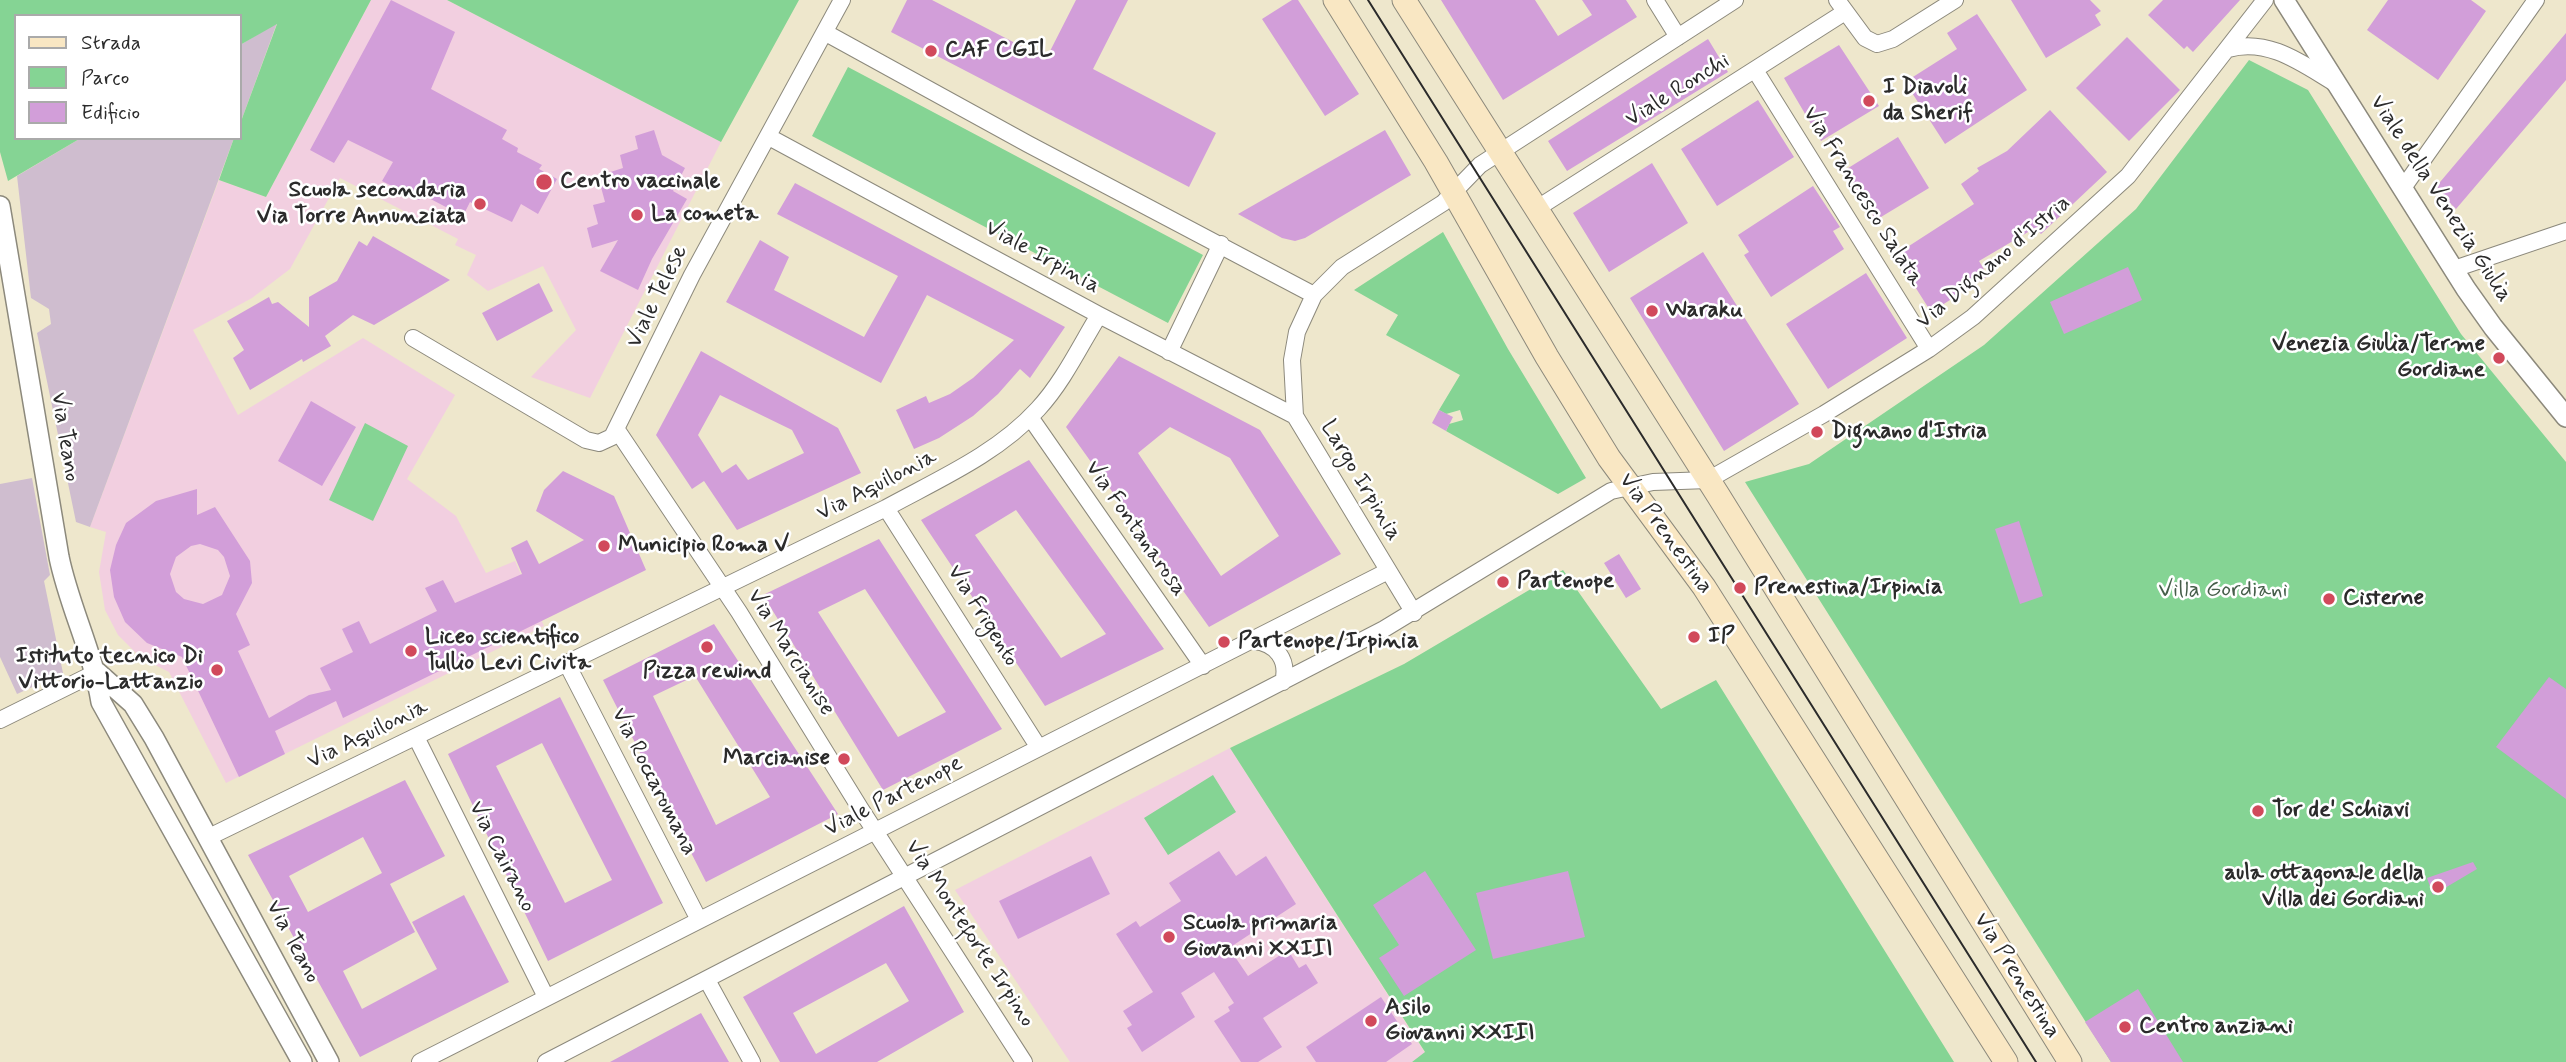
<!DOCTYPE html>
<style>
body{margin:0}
#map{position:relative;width:2566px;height:1062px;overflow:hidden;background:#eee7cc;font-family:Mynerve,sans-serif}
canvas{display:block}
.legend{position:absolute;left:14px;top:14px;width:228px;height:126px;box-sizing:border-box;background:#fff;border:2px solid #aaa;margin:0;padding:9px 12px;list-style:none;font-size:21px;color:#2b2b2b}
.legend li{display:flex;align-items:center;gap:14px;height:35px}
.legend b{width:35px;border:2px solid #aaa}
</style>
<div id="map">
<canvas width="2566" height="1062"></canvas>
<ul class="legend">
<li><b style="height:9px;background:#f9e7c3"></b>Strada</li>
<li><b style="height:19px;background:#85d494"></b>Parco</li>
<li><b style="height:19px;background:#d29ed9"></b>Edificio</li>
</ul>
</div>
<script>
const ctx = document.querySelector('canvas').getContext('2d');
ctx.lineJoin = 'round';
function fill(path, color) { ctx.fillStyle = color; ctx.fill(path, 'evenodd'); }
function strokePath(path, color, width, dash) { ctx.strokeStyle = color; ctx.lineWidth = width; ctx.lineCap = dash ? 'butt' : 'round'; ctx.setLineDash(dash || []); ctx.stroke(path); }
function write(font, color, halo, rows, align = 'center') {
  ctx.font = font + ' Mynerve,sans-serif'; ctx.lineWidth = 5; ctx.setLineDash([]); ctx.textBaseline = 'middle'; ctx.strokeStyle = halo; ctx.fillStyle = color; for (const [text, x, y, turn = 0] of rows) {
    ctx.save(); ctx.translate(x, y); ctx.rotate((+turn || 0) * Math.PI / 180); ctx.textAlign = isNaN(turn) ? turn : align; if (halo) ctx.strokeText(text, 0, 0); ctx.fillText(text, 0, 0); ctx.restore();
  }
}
fill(new Path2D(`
 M371 0H447L721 142 590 398 531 377 576 330 543 266 488 291 467 275 476 255 455 245 458 239 340 178 290 269 252 298 193 330 238 415 363 338 455 395 407 479 456 516 486 573 515 561 544 626 226 783 169 672 141 658 118 635 105 610 99 572 106 532 90 527 219 180 266 197Z
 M1230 748 1425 1053 1412 1062H1070L955 890Z`), '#f2cfe0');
fill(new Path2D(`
 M277 23 240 124V45Z
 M81 138H234L90 527 76 522 37 333 51 324 49 309 31 298 17 176Z
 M32 478 50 575 44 581 63 673 17 694 0 657V484Z`), '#cfbdcf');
fill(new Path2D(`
 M0 0H371L266 197 219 180 234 138H240V124L277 24 240 45V16H16V138H81L8 181 0 152Z
 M447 0H799L721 142Z
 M2249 60 2308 90 2461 334 2566 462V1062H2111L1745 482 1809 464 1984 345 2136 209Z
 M848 67 1203 255 1168 323 812 136Z
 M1443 232 1508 349 1586 478 1558 494 1446 431 1449 424 1463 420 1460 410 1446 414 1439 410 1460 375 1386 335 1398 315 1354 290Z
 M365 423 408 446 373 521 329 500Z
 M1563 570 1661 709 1716 680 1954 1062H1412L1425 1052 1230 748 1404 664Z
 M1213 775 1236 812 1168 855 1144 818Z`), '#85d494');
fill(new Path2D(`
 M391 0 455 32 431 89 507 130 502 139 518 148 517 152 542 165 539 169 557 179 538 214 521 204 512 222 470 202 463 216 423 195 419 200 382 181 393 162 348 140 334 163 310 150Z
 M907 0H932L1046 59 1076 0H1128L1093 69 1216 133 1189 187 891 32Z
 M1292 0H1298L1359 94 1325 116 1262 19Z
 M1441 0H1535L1558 36 1592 15 1582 0H1626L1637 17 1503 100Z
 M2011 0H2090L2101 11 2095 15 2101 25 2046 58Z
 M2163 0H2240L2193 52 2187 46 2184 49 2148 15Z
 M2388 0H2471L2486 11 2438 80 2367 30Z
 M1977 14 2027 90 1945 144 1905 82 1957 49 1947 33Z
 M2566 33V80L2456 209 2435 188Z
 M2127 37 2180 90 2129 141 2076 88Z
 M1708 39 1728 72 1567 171 1548 141Z
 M1839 45 1879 106 1821 141 1784 78Z
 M1758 100 1794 157 1717 206 1681 149Z
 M2050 110 2107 172 2041 234 2035 228 1979 261 1988 276 1931 312 1895 255 1974 204 1961 184 1979 171 1977 168 2007 151Z
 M654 130 662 155 685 168 673 191 687 199 652 259 638 290 600 271 618 240 592 248 587 228 598 224 593 205 605 202 598 176 623 168 620 155 638 149 635 136Z
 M1385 130 1411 175 1305 238 1295 241 1282 238 1238 214Z
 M1898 137 1929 188 1876 220 1845 170Z
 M1652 163 1688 223 1609 272 1573 213Z
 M795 183 1065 327 1030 378 1020 369 998 394 973 416 939 438 914 449 896 410 926 396 929 403 950 394 973 378 1014 340 927 295 881 383 726 302 760 240 789 257 774 290 864 337 898 276 777 214Z
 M1813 186 1840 227 1833 231 1844 249 1771 297 1744 255 1749 252 1738 235Z
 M373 236 450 280 374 325 353 315 325 336 331 346 303 362 302 359 250 390 233 358 244 350 227 321 269 297 272 304 278 302 309 327V297L337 281 359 241 367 246Z
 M1703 252 1799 404 1724 451 1630 298Z
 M2128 267 2142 300 2064 334 2050 302Z
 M1866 273 1907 338 1828 389 1786 324Z
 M539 283 553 311 497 341 482 313Z
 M701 351 838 428 861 473 737 530 704 481 692 489 656 435ZM720 395 792 430 804 453 748 480 736 464 722 473 698 435Z
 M1119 356 1260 430 1341 554 1209 627 1066 427ZM1170 427 1230 458 1279 536 1221 576 1138 453Z
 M311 401 356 427 322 486 278 461Z
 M1439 410 1453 417 1446 431 1432 423Z
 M1029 460 1164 649 1045 706 921 520ZM1016 510 1106 634 1061 658 975 535Z
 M563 471 614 496 646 570 343 718 336 701 275 731 285 754 239 777 182 657 147 643 125 622 114 597 110 570 116 545 126 523 156 501 197 489V515L215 507 250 561 252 583 236 614 250 645 238 651 269 718 309 695 331 690 320 668 353 652 342 629 359 621 370 644 437 611 425 588 443 580 455 603 522 574 511 548 527 540 539 564 584 540 536 511 544 490ZM200 544 218 550 224 557 230 576 222 595 203 604 184 599 176 592 170 574 176 557 191 546Z
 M2019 521 2043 596 2020 604 1995 529Z
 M879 539 1002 729 883 790 763 595ZM865 589 946 712 898 737 818 612Z
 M1619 554 1641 589 1626 598 1604 563Z
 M714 624 838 814 706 882 603 680ZM695 676 770 797 716 825 653 696Z
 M2549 677 2566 689V799L2496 747Z
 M560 697 663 903 548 961 448 754ZM542 743 612 880 565 903 496 766Z
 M405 780 445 856 390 884 415 932 343 971 362 1009 437 969 412 922 464 895 509 982 360 1057 248 855ZM363 837 382 873 308 912 289 876Z
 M1219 851 1236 876 1266 856 1296 904 1229 948 1248 976 1288 950 1299 968 1306 964 1318 983 1263 1018 1282 1047 1258 1062H1241L1214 1021 1230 1011 1228 1007 1234 1003 1214 972 1181 993 1195 1017 1142 1052 1127 1028 1132 1025 1123 1011 1153 992 1116 934 1136 921 1140 927 1181 901 1169 883Z
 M1091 856 1110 894 1018 939 999 901Z
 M2473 862 2477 869 2433 895 2427 878Z
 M1425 871 1476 950 1404 996 1379 958 1399 945 1373 905Z
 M1568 871 1585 937 1493 959 1476 893Z
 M904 906 964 1012 877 1062H780L743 997ZM886 963 909 1001 816 1054 793 1013Z
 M2138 989 2183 1062H2111L2085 1022Z
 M1381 997 1412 1044 1386 1062H1316L1306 1047Z
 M701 1013 729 1062H610Z`), '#d29ed9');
const minor = new Path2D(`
 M1655 0 1678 37
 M1837 0 1865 38 1877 44 1893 39 1955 0
 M826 33 1028 144 1314 295
 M2228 49C2269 37 2304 65 2338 85
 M1755 70 1929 349
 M769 137 1099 315 1295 416
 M2403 188 2536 0
 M1536 209 1845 12
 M2454 269 2566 231
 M413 338 586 440 599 443 612 437 692 275 842 0
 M1169 352 1221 244
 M1030 417 1203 666
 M617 430 739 612 860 808 1024 1062
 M886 508 1039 748
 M1414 613 1295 416 1292 360 1297 332 1314 295 1342 267 1443 203 1480 165 1735 0
 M1254 641C1276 643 1289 660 1283 682
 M567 664 699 920
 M0 720 97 672
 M416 737 546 997
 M209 837 886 508C939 479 997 454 1038 409 1063 382 1080 346 1099 315
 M707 980 752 1062
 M420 1062 1388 571
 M546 1062 1384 629 1611 491 1653 482 1708 480 1824 414 1929 349 1973 317 2128 176 2265 0`);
const tertiary = new Path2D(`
 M2284 0 2466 289 2493 327 2566 417
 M0 206 59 557C69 606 93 652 101 702L302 1062
 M97 672 133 704 154 738 329 1062`);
const secondary = new Path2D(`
 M1335 0 1436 162 1547 357 1609 458 1704 587 2006 1062
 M1404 0 1718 495 2070 1062`);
strokePath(minor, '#8c897c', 18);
strokePath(tertiary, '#8c897c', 22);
strokePath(secondary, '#8c897c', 25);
strokePath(minor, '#fff', 16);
strokePath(tertiary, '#fff', 19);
strokePath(secondary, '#f9e7c3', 23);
strokePath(new Path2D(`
 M1368 0 2036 1062`), '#2b2b2b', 2);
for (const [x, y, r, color] of [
 [931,51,7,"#d1495b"],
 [1869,101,7,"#d1495b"],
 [544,182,9,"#d1495b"],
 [480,204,7,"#d1495b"],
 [637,215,7,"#d1495b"],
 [1652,311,7,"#d1495b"],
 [2499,358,7,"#d1495b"],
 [1817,432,7,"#d1495b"],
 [604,546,7,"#d1495b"],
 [1503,582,7,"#d1495b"],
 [1740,588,7,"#d1495b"],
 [2329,599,7,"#d1495b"],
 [1694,637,7,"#d1495b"],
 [1224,642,7,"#d1495b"],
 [707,647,7,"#d1495b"],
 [411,651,7,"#d1495b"],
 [217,670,7,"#d1495b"],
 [844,759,7,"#d1495b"],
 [2258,811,7,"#d1495b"],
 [2438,887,7,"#d1495b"],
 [1169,937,7,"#d1495b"],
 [1371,1021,7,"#d1495b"],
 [2125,1027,7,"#d1495b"]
]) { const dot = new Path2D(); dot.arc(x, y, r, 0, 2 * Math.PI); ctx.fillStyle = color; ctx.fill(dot); strokePath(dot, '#fff', 2.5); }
write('bold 23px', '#2b2b2b', '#fff', [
 ["CAF CGIL",945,51],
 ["I Diavoli",1883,88],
 ["da Sherif",1883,114],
 ["Centro vaccinale",560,182],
 ["Scuola secondaria",466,191,"right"],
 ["Via Torre Annunziata",466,217,"right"],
 ["La cometa",651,215],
 ["Waraku",1666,311],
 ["Venezia Giulia/Terme",2485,345,"right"],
 ["Gordiane",2485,371,"right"],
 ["Dignano d'Istria",1831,432],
 ["Municipio Roma V",618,546],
 ["Partenope",1517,582],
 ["Prenestina/Irpinia",1754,588],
 ["Cisterne",2343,599],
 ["IP",1708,637],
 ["Liceo scientifico",425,638],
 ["Tullio Levi Civita",425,664],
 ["Partenope/Irpinia",1238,642],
 ["Istituto tecnico Di",203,657,"right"],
 ["Vittorio-Lattanzio",203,683,"right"],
 ["Pizza rewind",707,672,"center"],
 ["Marcianise",830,759,"right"],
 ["Tor de' Schiavi",2272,811],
 ["aula ottagonale della",2424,874,"right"],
 ["Villa dei Gordiani",2424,900,"right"],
 ["Scuola primaria",1183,924],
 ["Giovanni XXIII",1183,950],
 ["Asilo",1385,1008],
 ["Giovanni XXIII",1385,1034],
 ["Centro anziani",2139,1027]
], 'left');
write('23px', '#2b2b2b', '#fff', [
 ["Viale Ronchi",1678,91,-32],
 ["Via Francesco Salata",1862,197,58],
 ["Viale della Venezia Giulia",2440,199,57],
 ["Viale Irpinia",1042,258,29],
 ["Via Dignano d'Istria",1994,263,-40],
 ["Viale Telese",658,297,-64],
 ["Via Teano",64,437,81],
 ["Largo Irpinia",1360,481,59],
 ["Via Aquilonia",877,486,-27],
 ["Via Fontanarosa",1135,529,55],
 ["Via Prenestina",1665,534,54],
 ["Via Frigento",982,616,58],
 ["Via Marcianise",790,653,58],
 ["Via Aquilonia",368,735,-26],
 ["Via Roccaromana",653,782,63],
 ["Viale Partenope",894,797,-27],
 ["Via Cairano",501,857,63],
 ["Via Monteforte Irpino",969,934,57],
 ["Via Teano",292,942,62],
 ["Via Prenestina",2016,976,58]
]);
write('23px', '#465e4a', '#fff', [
 ["Villa Gordiani",2223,591]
]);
</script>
